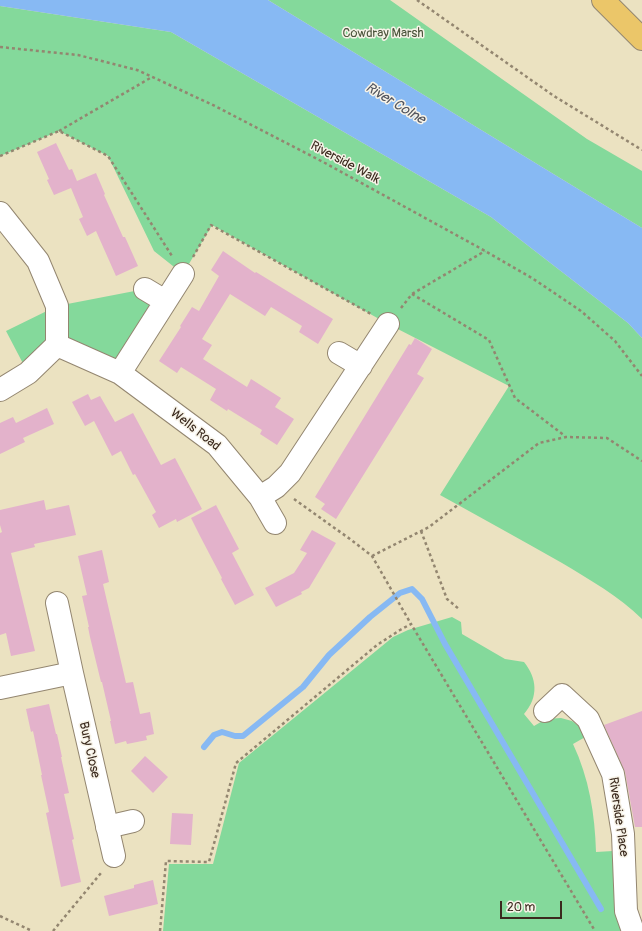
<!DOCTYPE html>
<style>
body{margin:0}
#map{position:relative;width:642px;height:931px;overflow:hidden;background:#ebe2c1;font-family:Pangolin,sans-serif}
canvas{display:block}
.scale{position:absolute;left:500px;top:901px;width:62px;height:18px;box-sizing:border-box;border:2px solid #3b2a1e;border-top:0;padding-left:5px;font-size:12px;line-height:14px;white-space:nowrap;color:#3b2a1e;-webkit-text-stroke:3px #f7f3e8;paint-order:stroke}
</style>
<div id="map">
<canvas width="642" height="931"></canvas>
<div class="scale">20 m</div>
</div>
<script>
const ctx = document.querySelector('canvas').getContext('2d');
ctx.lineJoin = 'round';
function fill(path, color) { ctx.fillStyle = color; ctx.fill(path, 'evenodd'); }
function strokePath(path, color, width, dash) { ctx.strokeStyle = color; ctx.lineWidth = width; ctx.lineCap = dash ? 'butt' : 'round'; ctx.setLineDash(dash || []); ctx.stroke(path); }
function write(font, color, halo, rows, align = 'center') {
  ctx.font = font + ' Pangolin,sans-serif'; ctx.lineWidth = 3; ctx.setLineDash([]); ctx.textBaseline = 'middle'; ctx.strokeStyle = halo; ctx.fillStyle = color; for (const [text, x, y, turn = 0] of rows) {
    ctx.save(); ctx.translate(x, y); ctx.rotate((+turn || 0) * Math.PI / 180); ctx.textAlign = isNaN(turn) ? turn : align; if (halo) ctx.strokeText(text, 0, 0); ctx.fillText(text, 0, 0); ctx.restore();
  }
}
fill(new Path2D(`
 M268 0H390L587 139 642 171V228Z
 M0 6 171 32 491 217 628 323 642 338V619C619 596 590 580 562 563 522 540 481 518 440 495L509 386 388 324 212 225 183 274 154 251 108 156 59 131 0 156Z
 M145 289 165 301 120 373 57 345 28 373 6 331 57 306Z
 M452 617 461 622 462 634 505 659 524 662C537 678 539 697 524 714L534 726 546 719 561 718 572 721 580 727 587 736 573 744C589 778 595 814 596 852L613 851 623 931H163L169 864H213L239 763 393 637 408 630Z`), '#84d99b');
fill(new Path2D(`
 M0 0H268L642 228V338L628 323 491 217 171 32 0 6Z`), '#87b9f3');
strokePath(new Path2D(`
 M204 747 214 735 222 732 235 736H243L303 687 329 655 370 617 400 593 412 589 422 599 445 644 601 909`), '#87b9f3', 6);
fill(new Path2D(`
 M56 143 69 170 72 169 77 181 96 173 105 194 104 195 123 237H125L138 266 116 276 96 231 87 236 79 219 83 217 71 188 54 195 47 180 49 179 37 152Z
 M223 251 255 273 256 272 333 319 318 344 299 332 302 326 271 307 265 316 230 294 202 339 212 345 203 359 247 387 251 379 281 398 275 407 294 419 277 445 260 434 262 430 228 409 227 411 210 400 216 389 181 367 177 373 159 361 181 327 180 326 192 307 199 311 219 276 211 270Z
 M415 338 432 349 417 374 424 378 336 519 321 509 325 504 315 497 409 344 411 345Z
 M88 394 91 400 100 396 115 422 133 413 161 465 175 458 202 509 177 522 176 519 159 528 152 515 156 512 135 474 133 475 121 451 112 456 94 421 85 426 72 402Z
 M47 408 54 424 23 438 25 442 0 454V423L13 417 16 423Z
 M44 500 46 510 69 505 76 535 34 544 35 547 11 553 35 651 11 656 6 633 0 635V533L2 532 0 525V510Z
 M216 505 239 549 232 553 254 595 235 605 221 579 222 578 200 536 191 518Z
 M312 530 336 543 309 588 301 592 302 594 276 607 265 588 294 573 307 553 300 550Z
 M102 550 109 582 103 584 126 683 133 682 140 714 150 712 154 734 146 736 147 740 127 744 126 741 115 744 110 721H111L102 682H101L90 637 88 627H89L82 596 87 595 78 556Z
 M49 704 56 734H57L62 757H61L69 793 64 794 74 839 72 840 81 882 61 887 46 813 49 812 41 775H42L33 731 31 732 26 709Z
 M642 711V827H635L625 772 604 725Z
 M145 756 168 777 153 793 131 771Z
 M172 813 193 814 191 845 170 844Z
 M153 880 158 904 109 916 104 896 134 888V885Z`), '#e3b2cb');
const minor = new Path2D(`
 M0 213 38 261 57 306V345
 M145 289 165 301
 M339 353 361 366
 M120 373 183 274
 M0 390 28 373 57 345 120 373 217 445 260 497 276 487 290 473 388 324
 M260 497 275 523
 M57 603 72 673 114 856
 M0 688 72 673
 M545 711 562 695 588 719 613 774 623 834 626 911 633 931
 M107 827 133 821`);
const major = new Path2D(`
 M603 0 642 39`);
strokePath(minor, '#938670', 24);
strokePath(major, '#938670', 24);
strokePath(new Path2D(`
 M417 0 554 96 642 150
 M0 47 78 55 137 70 211 104 325 163 478 247 532 278 581 311 615 341 642 376
 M59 131 152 77
 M0 156 59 131 108 156 172 256
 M193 257 211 225 371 314
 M412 294 489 340 515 398 565 436
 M401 308 412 294 485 251
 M294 499 350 539 372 556 411 624
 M421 531 447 599 459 609
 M372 556 429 527 539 443 566 437 607 438 642 461
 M0 916 32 931
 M53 931 101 873
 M160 931 166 861 209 862 236 763 377 645 400 630 411 624 595 931`), '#938670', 2.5, [3, 3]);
strokePath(minor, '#fff', 22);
strokePath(major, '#ebc669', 22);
write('13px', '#4d563d', '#f7f3e8', [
 ["Cowdray Marsh",383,34]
]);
write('13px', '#3b2a1e', '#f7f3e8', [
 ["Riverside Walk",345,163,28],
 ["Wells Road",195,430,38],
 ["Bury Close",89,750,77],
 ["Riverside Place",618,817,82]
]);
write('italic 14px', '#52555e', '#f7f3e8', [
 ["River Colne",395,104,31]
]);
</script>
